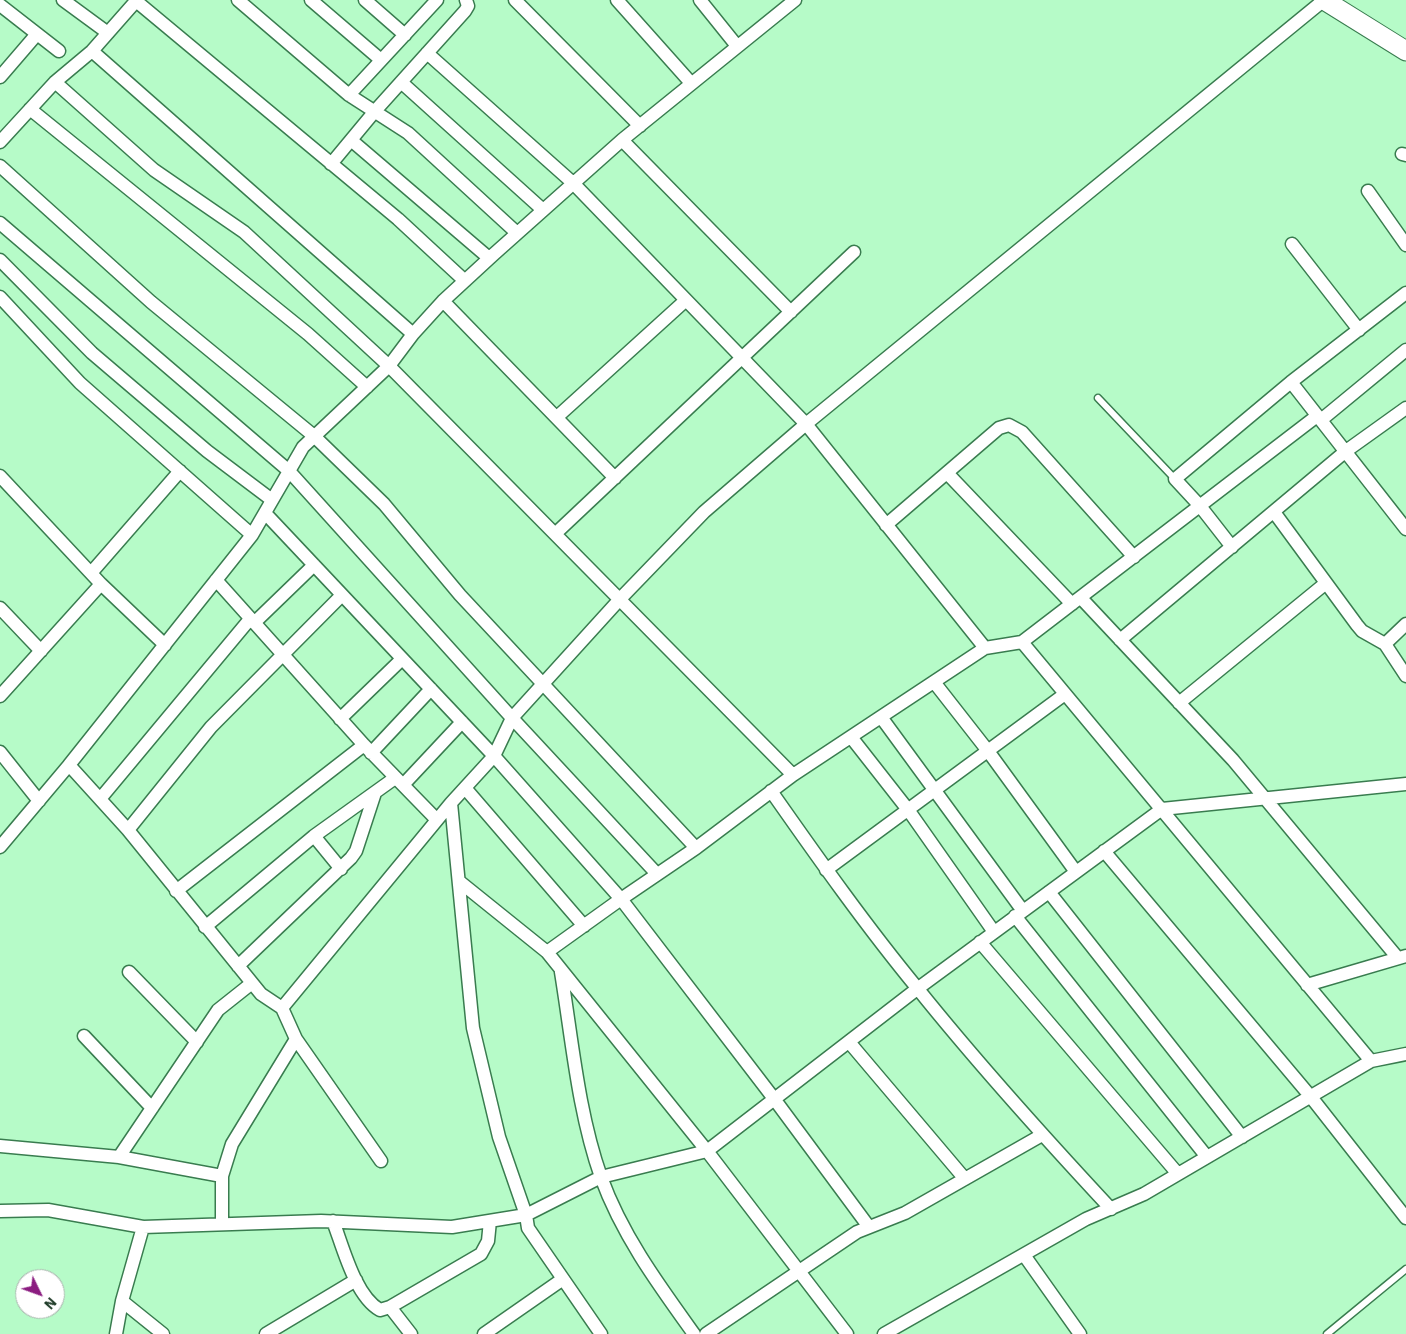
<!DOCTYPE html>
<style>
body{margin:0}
#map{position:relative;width:1406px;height:1334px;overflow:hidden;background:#b6fbc8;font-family:"IBM Plex Sans",sans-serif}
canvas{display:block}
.north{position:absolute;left:15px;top:1269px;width:50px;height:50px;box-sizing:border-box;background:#fff;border:1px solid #a6b1aa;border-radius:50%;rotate:132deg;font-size:14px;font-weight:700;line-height:20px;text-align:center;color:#213d2a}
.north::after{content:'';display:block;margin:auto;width:18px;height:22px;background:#8b1c80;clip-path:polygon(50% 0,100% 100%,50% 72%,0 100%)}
</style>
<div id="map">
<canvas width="1406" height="1334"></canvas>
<div class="north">N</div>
</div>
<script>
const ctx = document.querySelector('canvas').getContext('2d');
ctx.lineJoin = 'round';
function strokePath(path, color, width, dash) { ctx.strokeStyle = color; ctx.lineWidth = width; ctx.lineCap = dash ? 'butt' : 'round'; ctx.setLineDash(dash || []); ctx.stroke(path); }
const lane = new Path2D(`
 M1098 398 1175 479
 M1327 1334 1406 1269`);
const street = new Path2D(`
 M63 0 108 33
 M238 0 349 95 408 133 517 233
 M311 0 381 60
 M365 0 405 35
 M515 0 640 126
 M617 0 691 83
 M700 0 737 46
 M0 5 59 51
 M92 51 413 334
 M427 53 573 183 806 424 985 648
 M0 77 37 34
 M55 82 154 170 244 232 389 366 793 775
 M401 82 543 210
 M349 95 437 0
 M30 109 308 334 367 387
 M351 140 489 258
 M622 140 791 312
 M0 142 55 82 92 51 136 1 398 219 465 281
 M1402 154 1406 155
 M331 164 375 111 465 11 468 6 466 0
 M0 166 151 302 314 436 384 504 460 595 696 848
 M1368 191 1406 245
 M0 223 289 471 512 718 657 874
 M1292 244 1359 330
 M0 260 92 353 207 451 272 500
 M0 297 80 383 252 535
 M443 301 615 478
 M1291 382 1406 529
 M557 417 686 300
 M1321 420 1406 350
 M947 473 1072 604
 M0 476 101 584 165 645
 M1274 512 1357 625 1362 631 1385 644 1406 676
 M265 513 494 756 621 899 547 952
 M886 525 999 428 1009 425 1022 432 1134 557
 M555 534 854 252
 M1232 547 1200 506 1175 479 1291 382 1406 293
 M91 573 180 471
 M216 580 364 745 437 820
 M1081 598 1233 760 1397 957
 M0 608 41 651
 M254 623 314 565
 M1120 640 1346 451 1406 408
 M1022 642 1317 416
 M1385 644 1406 624
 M934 682 988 751 1076 872
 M0 696 101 584
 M1179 703 1326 583
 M881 717 1023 911
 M340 719 402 659
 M851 737 909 811 994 932
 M0 752 39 801
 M371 753 431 689
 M403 785 462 722
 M465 788 584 926
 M771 791C818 858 866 926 918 989 979 1065 1044 1137 1111 1209
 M100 799 250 619
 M128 830 211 727 342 595
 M314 836 341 869
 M0 847 69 765
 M1104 851 1311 1097 1406 1218
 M826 870 1065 694
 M460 882 547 952 707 1151 847 1334
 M176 891 364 745
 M1049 892 1242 1137
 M1015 916 1207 1157
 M205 927 314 836 395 778
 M980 942 1178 1174
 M238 966 351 858 356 851 375 793
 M129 972 197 1042
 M561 972C572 1039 578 1112 601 1177 622 1235 658 1284 694 1334
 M1307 985 1406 956
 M282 1008 451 803
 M84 1036 152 1108
 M296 1039 381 1161
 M849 1042 965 1179
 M0 1146 119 1157 222 1176
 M119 1157 218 1010 252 983
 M0 1211 48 1210 143 1227 321 1221 452 1227 526 1215 601 1177 707 1151 917 989 1162 809 1406 784
 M333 1221C343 1247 355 1296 380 1310L390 1307 481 1254 488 1241 490 1221
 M222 1224V1176L232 1144 296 1039 282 1008 261 994 128 830 69 765 252 535 303 447 389 366 413 334 443 301 494 254 622 140 795 0
 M869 1227 775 1100 621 899 696 848 793 775 985 648 1022 642 1371 1061
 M1024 1255 1080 1334
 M122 1301 163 1334
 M390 1307 411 1334
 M116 1334 122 1301 143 1227
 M266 1334 356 1280
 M484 1334 563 1279
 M601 1334 528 1228 526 1215 499 1137 473 1028 451 803 494 756 512 718 620 599 704 512 806 424 1324 0
 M706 1334 857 1232 905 1213 1042 1135
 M884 1334 1086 1219 1144 1194 1371 1061 1406 1054`);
const secondary = new Path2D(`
 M1324 0 1406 51`);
strokePath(lane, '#397c4f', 9);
strokePath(street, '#397c4f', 15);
strokePath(secondary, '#397c4f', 21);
strokePath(lane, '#fff', 6);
strokePath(street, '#fff', 12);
strokePath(secondary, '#fff', 19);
</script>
